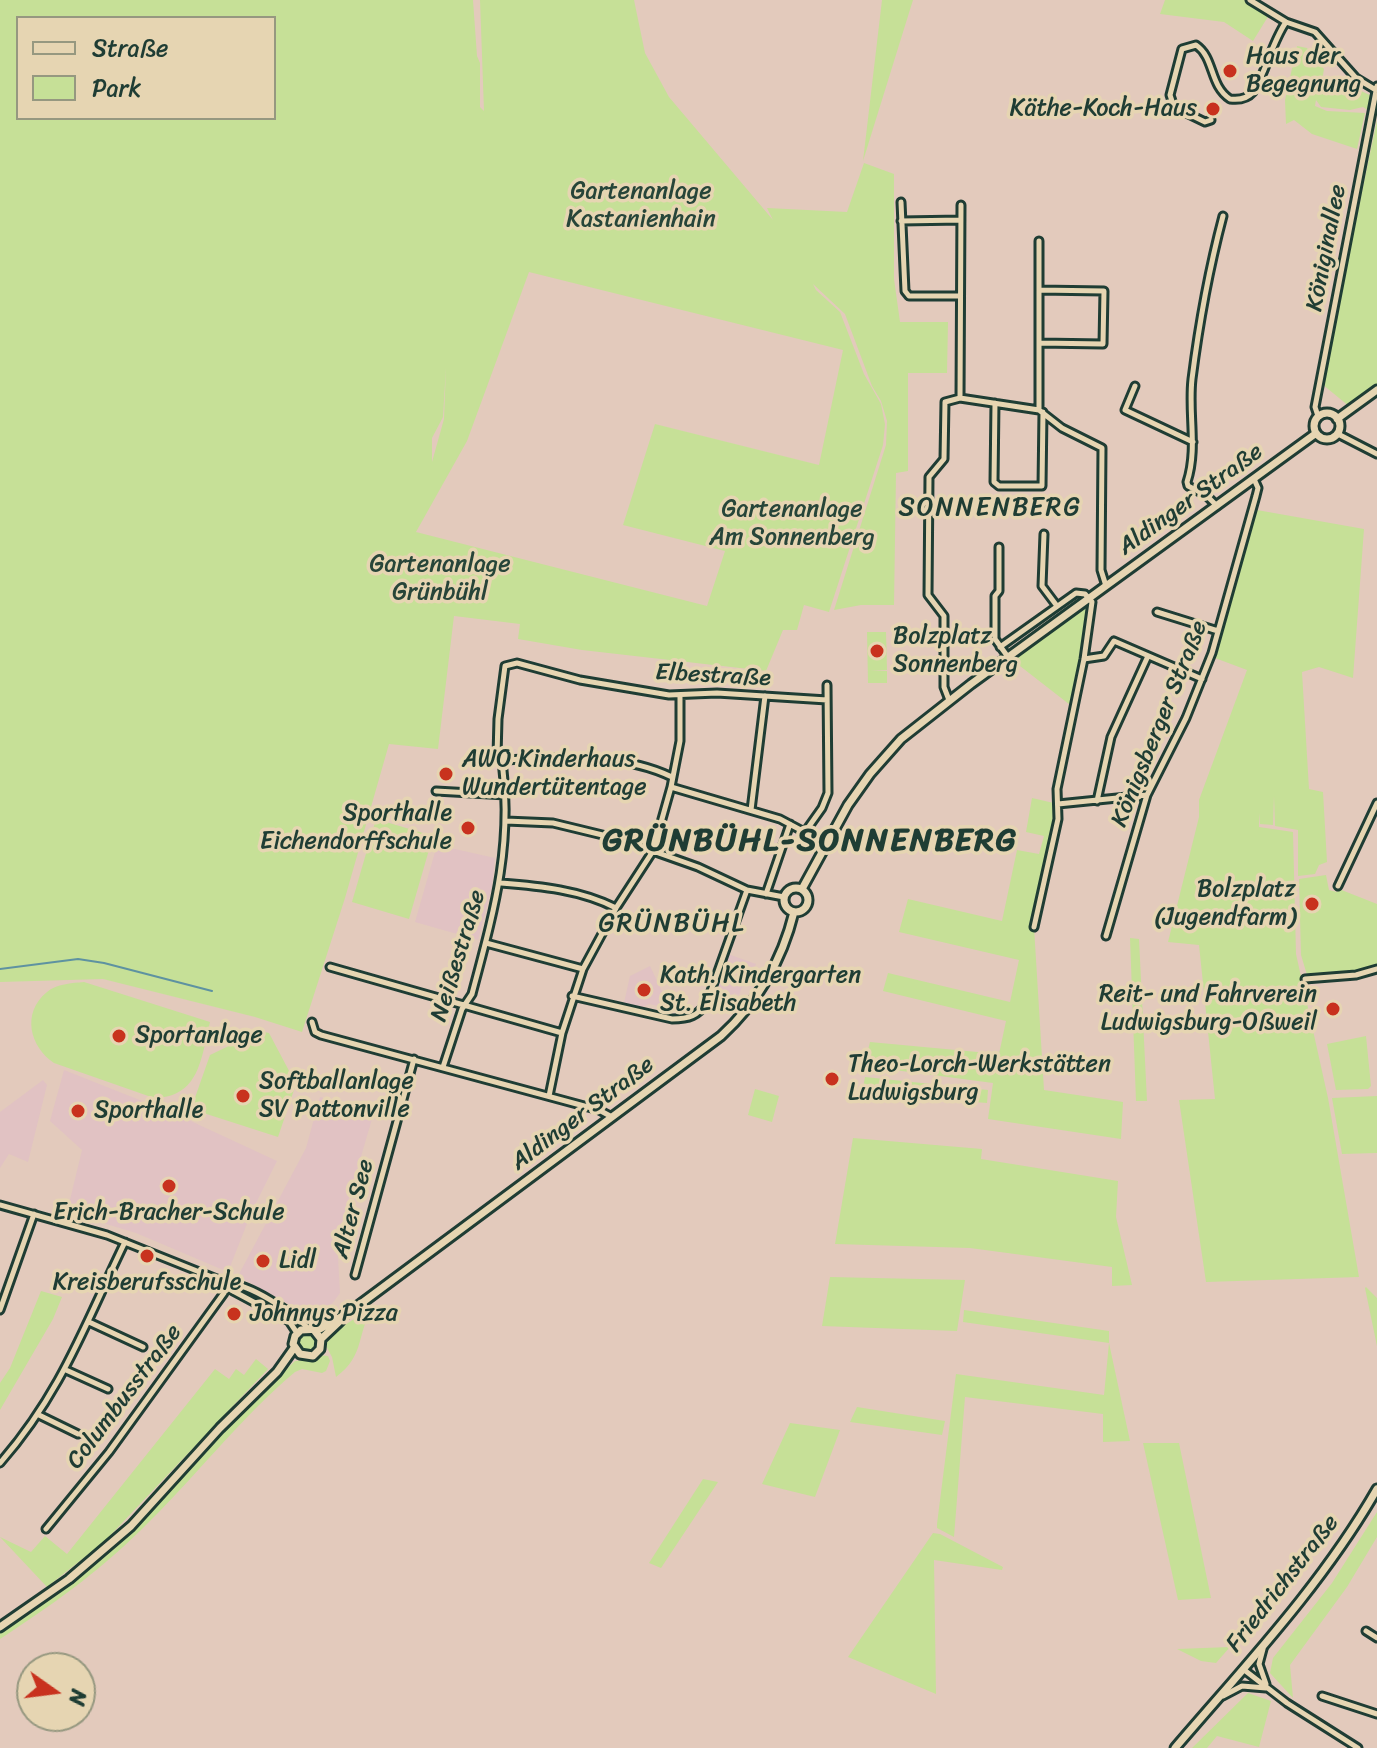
<!DOCTYPE html>
<meta charset="utf-8">
<style>
body{margin:0}
#map{position:relative;width:1377px;height:1748px;overflow:hidden;background:#e3cabc;font-family:Sriracha,sans-serif}
canvas{display:block}
.legend{position:absolute;left:16px;top:16px;width:260px;height:104px;box-sizing:border-box;background:#e6d5b2;border:2px solid #969880;margin:0;padding:10px 14px;list-style:none;font-size:24px;color:#1f3d34}
.legend li{display:flex;align-items:center;gap:16px;height:40px}
.legend b{width:40px;border:2px solid #969880}
.north{position:absolute;left:16px;top:1652px;width:80px;height:80px;box-sizing:border-box;background:#e6d5b2;border:2px solid #969880;border-radius:50%;rotate:104deg;font-size:22px;font-weight:700;line-height:32px;text-align:center;color:#1f3d34}
.north::after{content:'';display:block;margin:auto;width:28px;height:36px;background:#c8321e;clip-path:polygon(50% 0,100% 100%,50% 72%,0 100%)}
</style>
<div id="map">
<canvas width="1377" height="1748"></canvas>
<ul class="legend">
<li><b style="height:10px;background:#e6d5b2"></b>Straße</li>
<li><b style="height:22px;background:#c6e097"></b>Park</li>
</ul>
<div class="north">N</div>
</div>
<script>
const ctx = document.querySelector('canvas').getContext('2d');
ctx.lineJoin = 'round';
function fill(path, color) { ctx.fillStyle = color; ctx.fill(path, 'evenodd'); }
function strokePath(path, color, width, dash) { ctx.strokeStyle = color; ctx.lineWidth = width; ctx.lineCap = dash ? 'butt' : 'round'; ctx.setLineDash(dash || []); ctx.stroke(path); }
function write(font, color, halo, rows, align = 'center') {
  ctx.font = font + ' Sriracha,sans-serif'; ctx.lineWidth = 7; ctx.setLineDash([]); ctx.textBaseline = 'middle'; ctx.strokeStyle = halo; ctx.fillStyle = color; for (const [text, x, y, turn = 0] of rows) {
    ctx.save(); ctx.translate(x, y); ctx.rotate((+turn || 0) * Math.PI / 180); ctx.textAlign = isNaN(turn) ? turn : align; if (halo) ctx.strokeText(text, 0, 0); ctx.fillText(text, 0, 0); ctx.restore();
  }
}
fill(new Path2D(`
 M437 845 495 858 492 886 478 940 415 922Z
 M728 954 756 964 750 981 745 979 739 995 734 993 729 1009 711 1003Z
 M650 966 669 1006 667 1008 649 1004 643 1007 624 1003 630 976Z
 M64 1070 180 1116 277 1161 252 1211 228 1272 136 1233 67 1212 82 1150 50 1121Z
 M43 1080 47 1085 28 1162 9 1154 0 1168V1112Z
 M320 1097 374 1112 337 1239 340 1293 321 1319 313 1317 238 1276 306 1148Z`), '#e1c2c3');
fill(new Path2D(`
 M0 0H473L477 56 480 63V107L484 111 480 0H634L645 53 669 97 773 220 767 208 847 212 864 163 894 174V279L900 322H948L947 373H908V471L896 473 894 605H861L834 610 886 445 887 421 881 401 872 386 845 314 813 284 816 290 840 312 864 374 881 404 885 424 883 445 829 612 804 605 797 630H783L766 671 582 650 518 639 520 624 454 616 438 749 389 744 345 898 302 1032 255 1017 103 979 0 982ZM18 18H274V118H18ZM529 272 843 350 819 465 655 424 623 525 725 551 707 606 416 532 467 441ZM446 367 444 419 432 462V438L443 417Z
 M882 0H913L863 161Z
 M1165 0H1244L1269 15 1253 41 1224 22 1160 14Z
 M1297 46 1307 48 1324 69 1322 81C1343 79 1353 88 1372 96L1369 111 1363 107 1350 110 1321 107 1316 100 1315 106 1327 111 1365 113 1357 149 1312 134 1294 120 1286 124 1285 100Z
 M1377 120V386L1350 407 1322 384Z
 M1257 510 1364 529 1353 678 1319 667 1302 672 1309 789 1323 792 1327 862 1319 865 1315 874 1298 876V830L1275 826 1274 796 1273 825 1260 824 1259 813V827L1293 832 1296 954 1328 1098 1359 1277 1206 1282 1179 1100 1215 1099 1199 945 1168 942 1199 817V800L1247 670 1215 658Z
 M1092 602 1074 708 1011 659Z
 M867 632H886L887 670 870 671H887V683H868Z
 M1032 798 1058 804V819L1034 927 1044 1090 1123 1102 1121 1139 988 1119 993 1083 864 1066 870 1042 999 1054 1006 1021 883 991 888 973 1010 1002 1019 960 899 932 908 899 1002 921 1017 850 1039 854 1044 836 1026 832Z
 M376 819 433 836 409 919 352 902Z
 M1326 875 1329 890 1337 892 1339 889 1377 904V965L1359 973 1307 975 1301 955 1299 879Z
 M1130 938 1139 939 1147 1101H1136Z
 M84 982 210 1022C201 1058 200 1097 154 1098L54 1063C30 1047 21 1013 47 992 56 984 72 983 84 982Z
 M260 1031 269 1033 296 1084 278 1137 191 1109 210 1055Z
 M1366 1036 1371 1086 1368 1089 1336 1090 1327 1044Z
 M865 1077 988 1090 987 1103 862 1093Z
 M755 1089 779 1096 772 1122 748 1115Z
 M1377 1096V1153L1342 1154 1332 1098Z
 M853 1138 982 1149 981 1159 1118 1181 1116 1217 1132 1285 1112 1286V1267L970 1248 835 1244Z
 M830 1277 965 1280 957 1331 822 1326Z
 M1366 1287 1377 1298V1346L1365 1288Z
 M41 1291 62 1297 53 1319 0 1410V1383L10 1368Z
 M374 1306C356 1332 366 1355 336 1377L332 1357 326 1346 327 1340 334 1332Z
 M964 1310 1109 1331V1343L1130 1441 1103 1442V1414L965 1397 954 1537 937 1528V1524L956 1374 1104 1395 1109 1343 963 1322Z
 M298 1343a10 10 0 1 1 20 0a10 10 0 1 1-20 0Z
 M319 1355 328 1356 330 1361 326 1371 322 1373 302 1369 295 1372C238 1420 194 1479 141 1530 96 1574 52 1605 0 1639V1630L71 1580 133 1527 246 1408 295 1361 312 1359Z
 M256 1359 268 1369 105 1541 47 1587 0 1537 31 1552 45 1536 67 1554 215 1369 229 1379 236 1369 244 1375Z
 M857 1407 945 1421 942 1435 850 1422Z
 M790 1423 840 1430 815 1497 762 1484Z
 M1143 1443H1179L1211 1598 1178 1600Z
 M703 1479 718 1482 661 1568 649 1563Z
 M1377 1512V1537L1347 1587 1290 1665 1293 1698 1270 1673 1273 1658 1332 1583Z
 M933 1533 940 1534 1003 1567 1002 1570 934 1560 936 1694 848 1657Z
 M1230 1647 1216 1663 1201 1661 1177 1649Z
 M1248 1693 1271 1701 1259 1747 1217 1736 1207 1748H1192Z`), '#c6e097');
strokePath(new Path2D(`
 M0 969 78 959 104 963 212 991`), '#5e92a1', 2);
const minor = new Path2D(`
 M1250 0 1286 22 1315 32 1356 78 1376 90
 M1211 120 1205 122 1174 107 1170 95 1182 49 1196 45C1215 58 1209 85 1230 99 1238 100 1247 99 1253 92 1266 73 1271 44 1286 22
 M901 202 905 291 909 296H960
 M901 221 961 220
 M1039 290 1104 291 1103 344 1040 343
 M1135 386 1125 410 1193 442
 M960 398 961 205
 M995 403 994 482 999 486H1042L1043 412
 M1039 410V241
 M1318 416 1315 407 1377 86
 M1338 434 1377 454
 M1217 506 1206 495 1188 486 1187 482C1198 448 1188 414 1192 379 1199 324 1209 269 1223 216
 M1044 534 1042 586 1057 606
 M999 547V591L995 596V639L1008 657
 M1157 612 1218 631
 M1000 647 1076 593 1085 594 1092 602 1084 659 1057 789 1058 819 1034 927
 M1084 659 1104 656 1114 641 1202 679
 M680 696V741L671 787 780 819 812 836 821 853
 M949 700 944 687V616L928 595 929 477 944 459 945 402 960 398 1039 410 1062 428 1102 448 1101 570 1106 586
 M502 760C557 758 621 752 672 777
 M436 791 506 795
 M1097 801 1111 737 1148 656
 M1058 804 1147 795
 M751 810 765 696
 M506 821 553 823 619 839 698 867 747 890 784 897
 M805 832 822 808 828 793 827 685
 M501 883C540 886 581 890 616 908
 M1338 886 1377 803
 M766 894 790 824
 M1106 936 1147 795 1186 718 1212 653 1256 496 1258 488 1254 479
 M486 943 583 969
 M330 967 562 1033
 M1305 979 1356 975 1377 969
 M572 996 672 1019C689 1019 698 1016 707 1002L747 890
 M312 1022 315 1032 321 1035 599 1110 612 1117
 M443 1067 462 1009 472 994C494 911 513 846 502 760L497 756 498 719 505 666 517 663 580 680 669 695 717 693 827 700
 M549 1096 562 1033 583 969 616 908 653 851 671 787
 M0 1205 107 1235 227 1283C250 1284 292 1312 308 1328
 M355 1275 414 1059
 M227 1284 233 1291 289 1321 297 1333
 M0 1310 34 1214
 M89 1322 143 1347
 M66 1370 108 1389
 M39 1415 78 1434
 M0 1463C62 1392 85 1324 125 1242
 M46 1529 109 1452 224 1293 227 1283
 M1366 1631 1377 1638
 M1263 1649 1259 1664 1266 1684
 M1243 1669 1287 1703 1358 1748
 M1223 1696 1242 1686 1266 1688
 M1322 1696 1377 1714`);
const secondary = new Path2D(`
 M1314 426a13 13 0 1 1 26 0a13 13 0 1 1-26 0Z
 M1337 419 1377 390
 M784 900a12 12 0 1 1 24 0a12 12 0 1 1-24 0Z
 M802 889 848 805 870 774 901 739 971 684 1315 434
 M314 1330 321 1339 320 1349 313 1356 300 1354 293 1344 295 1336 301 1330 320 1329 351 1311 721 1036C758 1002 782 961 794 912
 M321 1339 340 1321
 M0 1627 69 1579 131 1526 220 1428 277 1372 294 1348
 M1175 1748C1246 1665 1322 1585 1377 1489`);
strokePath(minor, '#1f3d34', 11);
strokePath(secondary, '#1f3d34', 13);
strokePath(minor, '#e6d5b2', 5);
strokePath(secondary, '#e6d5b2', 7);
for (const [x, y, r, color] of [
 [1230,71,8,"#c8321e"],
 [1213,109,8,"#c8321e"],
 [877,651,8,"#c8321e"],
 [446,774,8,"#c8321e"],
 [468,828,8,"#c8321e"],
 [1312,904,8,"#c8321e"],
 [644,990,8,"#c8321e"],
 [1333,1009,8,"#c8321e"],
 [119,1036,8,"#c8321e"],
 [832,1079,8,"#c8321e"],
 [243,1096,8,"#c8321e"],
 [78,1111,8,"#c8321e"],
 [169,1186,8,"#c8321e"],
 [147,1256,8,"#c8321e"],
 [263,1261,8,"#c8321e"],
 [234,1314,8,"#c8321e"]
]) { const dot = new Path2D(); dot.arc(x, y, r, 0, 2 * Math.PI); ctx.fillStyle = color; ctx.fill(dot); strokePath(dot, '#e6d5b2', 3); }
write('24px', '#1f3d34', '#e6d5b2', [
 ["Haus der",1246,57],
 ["Begegnung",1246,85],
 ["Käthe-Koch-Haus",1197,109,"right"],
 ["Bolzplatz",893,637],
 ["Sonnenberg",893,665],
 ["AWO Kinderhaus",462,760],
 ["Wundertütentage",462,788],
 ["Sporthalle",452,814,"right"],
 ["Eichendorffschule",452,842,"right"],
 ["Bolzplatz",1296,890,"right"],
 ["(Jugendfarm)",1296,918,"right"],
 ["Kath. Kindergarten",660,976],
 ["St. Elisabeth",660,1004],
 ["Reit- und Fahrverein",1317,995,"right"],
 ["Ludwigsburg-Oßweil",1317,1023,"right"],
 ["Sportanlage",135,1036],
 ["Theo-Lorch-Werkstätten",848,1065],
 ["Ludwigsburg",848,1093],
 ["Softballanlage",259,1082],
 ["SV Pattonville",259,1110],
 ["Sporthalle",94,1111],
 ["Erich-Bracher-Schule",169,1213,"center"],
 ["Lidl",279,1261],
 ["Kreisberufsschule",147,1283,"center"],
 ["Johnnys Pizza",250,1314]
], 'left');
write('24px', '#274539', '#e6d5b2', [
 ["Gartenanlage",641,192],
 ["Kastanienhain",641,220],
 ["Gartenanlage",792,510],
 ["Am Sonnenberg",792,538],
 ["Gartenanlage",440,565],
 ["Grünbühl",440,593]
]);
write('24px', '#1f3d34', '#e6d5b2', [
 ["Königinallee",1327,248,-79],
 ["Aldinger Straße",1191,500,-36],
 ["Elbestraße",713,676,3],
 ["Königsberger Straße",1160,724,-68],
 ["Neißestraße",459,956,-73],
 ["Aldinger Straße",583,1114,-37],
 ["Alter See",354,1209,-75],
 ["Columbusstraße",125,1397,-53],
 ["Friedrichstraße",1283,1584,-52]
]);
ctx.letterSpacing = '2px';
write('26px', '#1f3d34', '#e6d5b2', [
 ["SONNENBERG",990,508],
 ["GRÜNBÜHL",672,924]
]);
ctx.letterSpacing = '0px';
ctx.letterSpacing = '2px';
write('bold 32px', '#1f3d34', '#e6d5b2', [
 ["GRÜNBÜHL-SONNENBERG",810,842]
]);
ctx.letterSpacing = '0px';
</script>
